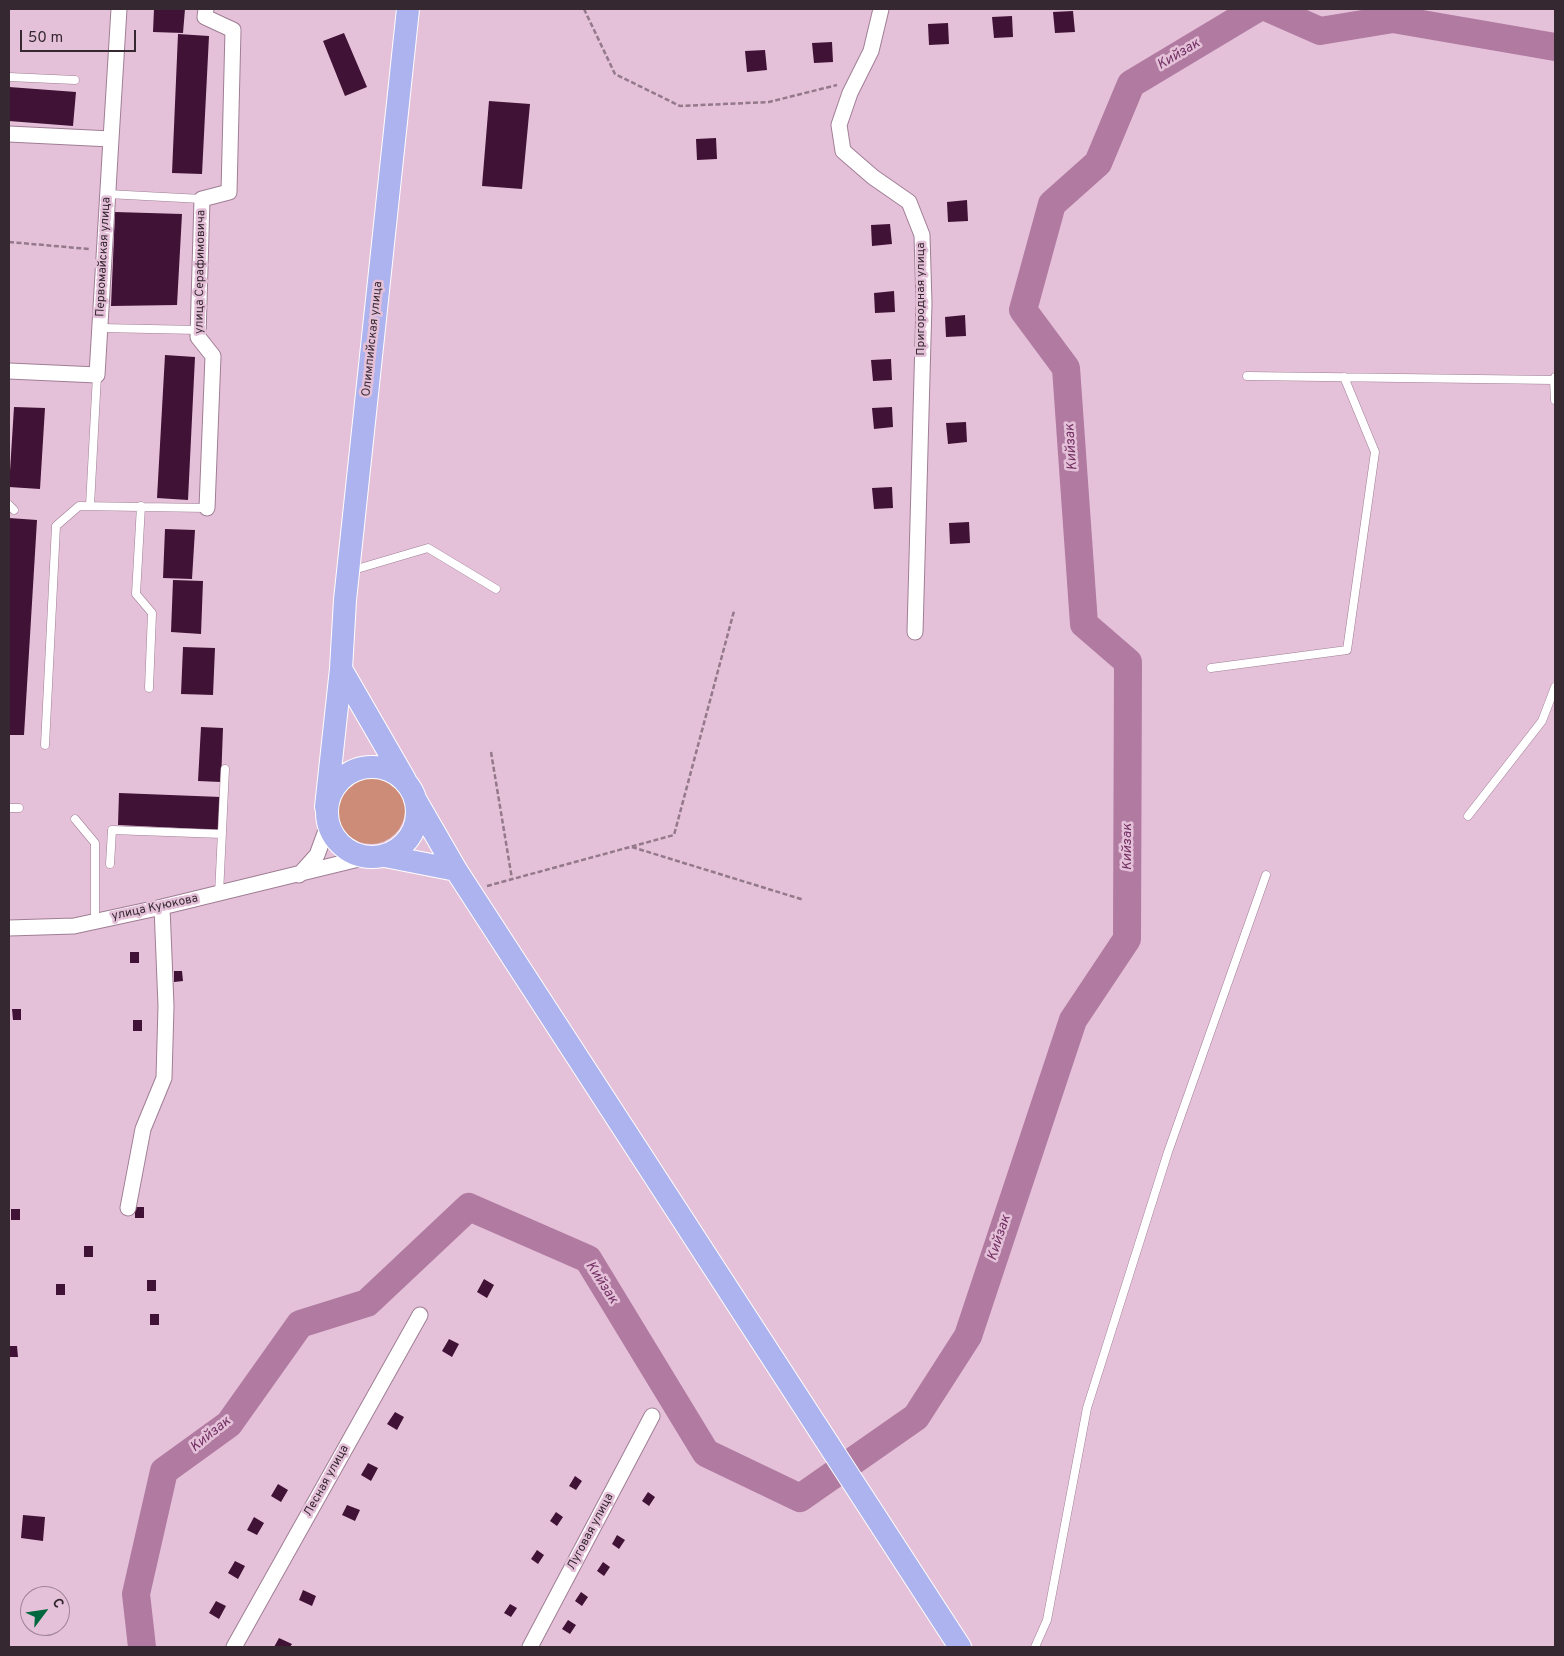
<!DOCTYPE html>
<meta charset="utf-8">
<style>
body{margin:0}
#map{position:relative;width:1564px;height:1656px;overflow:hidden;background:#e5c1d9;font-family:Overpass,sans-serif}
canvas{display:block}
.frame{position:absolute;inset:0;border:10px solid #362831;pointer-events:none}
.north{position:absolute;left:20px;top:1586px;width:50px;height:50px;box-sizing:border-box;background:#e5c1d9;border:1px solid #9f8496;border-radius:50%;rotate:59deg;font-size:14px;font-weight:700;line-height:20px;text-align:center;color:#362831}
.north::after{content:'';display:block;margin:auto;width:18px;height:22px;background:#00683e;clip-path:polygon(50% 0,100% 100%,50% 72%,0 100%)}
.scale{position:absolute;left:20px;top:30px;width:116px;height:22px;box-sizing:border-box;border:2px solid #362831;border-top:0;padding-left:6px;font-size:15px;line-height:18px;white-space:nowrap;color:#362831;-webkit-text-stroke:4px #e5c1d9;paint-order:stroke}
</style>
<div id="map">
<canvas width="1564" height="1656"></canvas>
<div class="frame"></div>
<div class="north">С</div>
<div class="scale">50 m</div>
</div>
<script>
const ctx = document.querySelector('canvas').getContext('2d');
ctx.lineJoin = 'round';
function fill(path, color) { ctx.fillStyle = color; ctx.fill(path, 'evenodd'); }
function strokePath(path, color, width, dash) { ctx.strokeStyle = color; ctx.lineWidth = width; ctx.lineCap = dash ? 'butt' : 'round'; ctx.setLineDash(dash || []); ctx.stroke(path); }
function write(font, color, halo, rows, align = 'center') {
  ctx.font = font + ' Overpass,sans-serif'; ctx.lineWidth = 5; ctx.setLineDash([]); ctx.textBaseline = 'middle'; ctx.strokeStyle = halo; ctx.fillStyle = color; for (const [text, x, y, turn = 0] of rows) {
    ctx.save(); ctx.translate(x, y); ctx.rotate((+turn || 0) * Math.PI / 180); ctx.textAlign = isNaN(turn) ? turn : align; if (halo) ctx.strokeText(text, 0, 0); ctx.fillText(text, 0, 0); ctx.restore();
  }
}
fill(new Path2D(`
 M337 810a34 34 0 1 1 68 0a34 34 0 1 1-68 0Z`), '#cd8c78');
strokePath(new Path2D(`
 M1270 9 1320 31 1393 19 1555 47
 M142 1647 136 1594 164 1471 229 1424 300 1324 367 1303 469 1207 588 1259 706 1453 800 1498 916 1417 968 1336 1073 1020 1127 939 1128 662 1084 624 1066 368 1023 310 1052 204 1098 163 1131 84 1256 9`), '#b07aa1', 28);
fill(new Path2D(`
 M154 9H185L183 33 153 32Z
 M1073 11 1075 32 1055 33 1053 12Z
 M1012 16 1013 37 994 38 992 17Z
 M948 23 949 44 929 45 928 24Z
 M344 33 367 87 345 96 323 41Z
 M178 34 209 36 202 174 172 173Z
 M832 42 833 62 814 63 812 43Z
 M765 50 767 70 747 72 745 51Z
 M9 87 76 92 73 126 9 121Z
 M489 101 530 104 522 189 482 186Z
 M716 138 717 159 697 160 696 139Z
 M967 200 968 221 948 222 947 202Z
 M115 212 182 214 177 305 111 306Z
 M890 224 892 244 872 246 871 225Z
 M894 291 895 312 875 313 874 293Z
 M965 315 966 336 946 337 945 317Z
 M165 355 195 357 188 500 157 498Z
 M891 359 892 380 873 381 871 360Z
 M14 407 45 408 40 489 9 487Z
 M892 407 893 427 874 429 872 408Z
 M966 422 967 442 948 444 946 423Z
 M892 487 893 508 874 509 872 488Z
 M9 518 37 520 24 735H9Z
 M969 522 970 543 950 544 949 523Z
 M165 529 195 530 192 579 163 578Z
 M173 580 203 581 201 634 171 632Z
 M183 647 215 648 213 695 181 694Z
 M201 727 223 728 221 782 198 781Z
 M119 793 221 797 219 830 118 825Z
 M130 952H139V963H130Z
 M174 971H182L183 981 174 982Z
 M12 1009H21V1020H13Z
 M133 1020H142V1031H133Z
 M135 1207H144V1218H135Z
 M11 1209H20V1220H11Z
 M84 1246H93V1257H84Z
 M484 1279 494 1285 487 1298 477 1292Z
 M147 1280H156V1291H147Z
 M56 1284H65V1295H56Z
 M150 1314H159V1325H150Z
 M449 1339 459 1344 452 1357 442 1351Z
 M9 1346H17L18 1357H9Z
 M395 1412 404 1417 397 1430 387 1424Z
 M368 1463 378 1468 371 1481 361 1475Z
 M575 1476 582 1481 576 1490 569 1486Z
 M278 1484 288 1490 281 1502 271 1496Z
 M648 1492 655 1497 649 1506 642 1501Z
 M347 1505 360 1510 355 1521 342 1515Z
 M556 1512 563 1517 557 1526 550 1521Z
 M23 1515 45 1517 43 1541 21 1538Z
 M254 1517 264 1523 257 1535 247 1530Z
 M617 1535 625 1540 619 1549 612 1544Z
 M537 1550 544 1555 538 1564 531 1559Z
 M235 1561 245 1566 238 1579 228 1573Z
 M603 1562 610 1567 604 1576 597 1571Z
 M303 1590 316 1596 312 1606 299 1600Z
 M581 1592 588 1597 582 1606 575 1601Z
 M216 1601 226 1606 219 1619 209 1613Z
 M510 1604 517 1608 511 1617 504 1613Z
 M568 1620 576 1625 570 1634 562 1629Z
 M279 1638 292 1644 290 1647H274Z`), '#401235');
const lane = new Path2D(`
 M9 77 75 80
 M107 194 202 199
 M101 328 198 330
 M1247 376 1554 380 1555 377
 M1554 380 1555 400
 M9 505 14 510
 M90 505 97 375
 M141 506 136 594 152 613 149 688
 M350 571 428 548 496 589
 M1211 668 1347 650 1375 452 1344 377
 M45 745 56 526 79 506 207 508
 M9 808H19
 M1468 816 1542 721 1555 687
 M75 819 95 843V921
 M110 864 112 830 222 834
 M219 894 225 769
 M1035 1647 1047 1620 1087 1408 1168 1152 1266 875`);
const street = new Path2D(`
 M206 9 205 17 233 30 229 192 202 199 198 337 213 356 207 508
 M881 9 871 51 850 93 839 125 843 151 873 177 909 202 922 235 924 303 915 632
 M9 134 111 139 97 375 9 371
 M111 139 119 9
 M299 875 317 855 328 825
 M9 928 74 926 162 907 367 857
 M128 1208 143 1129 164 1078 166 1006 162 907
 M234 1647 420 1315
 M530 1647 652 1416`);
const primary = new Path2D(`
 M341 669 405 780
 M327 812a45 45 0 1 1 90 0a45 45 0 1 1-90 0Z
 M415 799 456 870 960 1647
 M326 807 341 669 345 600 408 9
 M385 856 456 870`);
strokePath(lane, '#9f7e95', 9);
strokePath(street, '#9f7e95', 17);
strokePath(primary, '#fff', 24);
strokePath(new Path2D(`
 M584 9 615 74 680 106 769 102 837 85
 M9 242 89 249
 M491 752 512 879
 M632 847 804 900
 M487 886 674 835 734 611`), '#93798a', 2.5, [5, 2.5]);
strokePath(lane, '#fff', 8);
strokePath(street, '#fff', 15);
strokePath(primary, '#adb3ef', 22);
write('12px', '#362831', '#e5c1d9', [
 ["Первомайская улица",104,257,-87],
 ["улица Серафимовича",201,272,-89],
 ["Пригородная улица",922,299,-90],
 ["Олимпийская улица",373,339,-84],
 ["улица Куюкова",155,908,-12],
 ["Лесная улица",327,1481,-61],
 ["Луговая улица",591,1532,-62]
]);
write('italic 14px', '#743164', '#e5c1d9', [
 ["Кийзак",1179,55,-31],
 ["Кийзак",1072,447,-94],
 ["Кийзак",1128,847,-90],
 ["Кийзак",1000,1238,-72],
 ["Кийзак",601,1283,57],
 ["Кийзак",211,1435,-39]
]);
</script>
